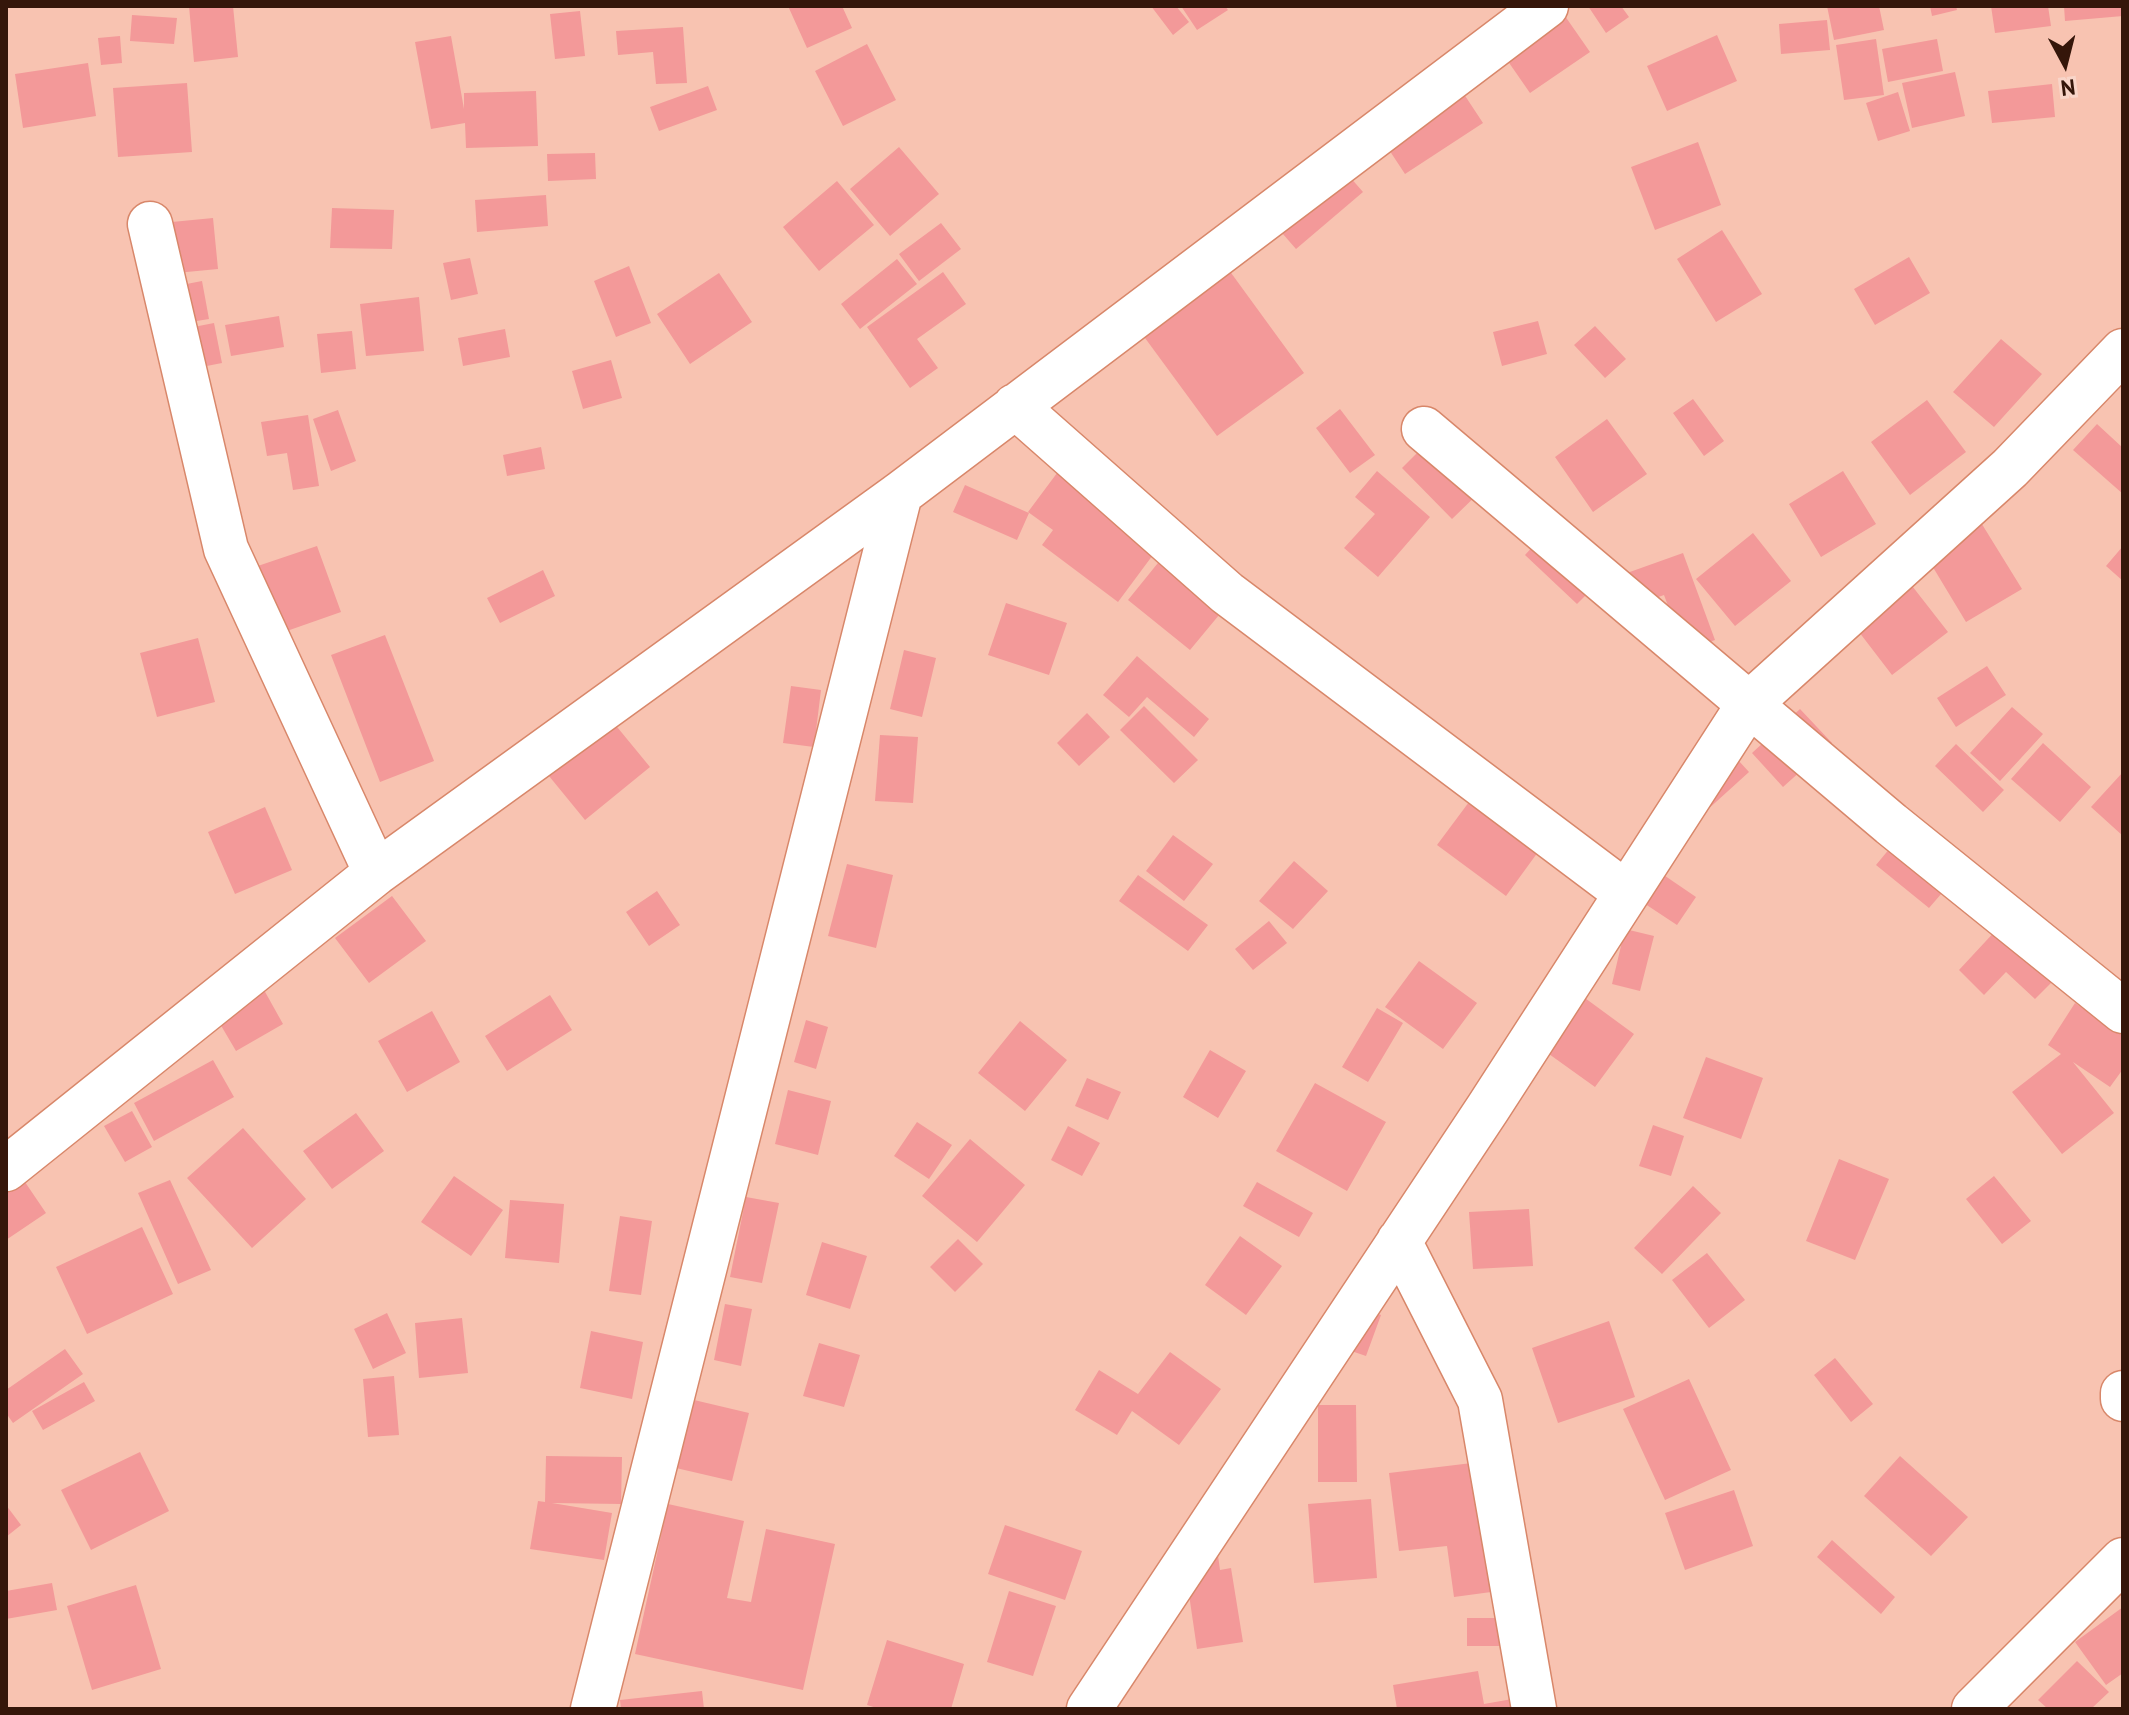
<!DOCTYPE html>
<style>
body{margin:0}
#map{position:relative;width:2129px;height:1715px;overflow:hidden;background:#f8c3b1;font-family:"PT Sans",sans-serif}
canvas{display:block}
.frame{position:absolute;inset:0;border:8px solid #35160a;pointer-events:none}
.north{position:absolute;left:2025px;top:24px;width:80px;height:80px;-webkit-text-stroke:6px #f9d5c9;paint-order:stroke;rotate:173deg;font-size:22px;font-weight:700;line-height:32px;text-align:center;color:#35160a}
.north::after{content:'';display:block;margin:auto;width:28px;height:36px;background:#35160a;clip-path:polygon(50% 0,100% 100%,50% 72%,0 100%)}
</style>
<div id="map">
<canvas width="2129" height="1715"></canvas>
<div class="frame"></div>
<div class="north">N</div>
</div>
<script>
const ctx = document.querySelector('canvas').getContext('2d');
ctx.lineJoin = 'round';
function fill(path, color) { ctx.fillStyle = color; ctx.fill(path, 'evenodd'); }
function strokePath(path, color, width, dash) { ctx.strokeStyle = color; ctx.lineWidth = width; ctx.lineCap = dash ? 'butt' : 'round'; ctx.setLineDash(dash || []); ctx.stroke(path); }
fill(new Path2D(`
 M189 6H233L238 57 194 62Z
 M788 6H842L852 28 807 48Z
 M1151 6H1176L1189 22 1173 35Z
 M1181 6H1225L1228 10 1197 30Z
 M1558 6 1590 52 1530 93 1496 44Z
 M1588 6H1621L1629 17 1606 33Z
 M1827 6H1879L1884 30 1834 40Z
 M1930 6H1956L1957 10 1932 16Z
 M1991 6H2048L2051 26 1995 33Z
 M2064 6H2123V16L2065 21Z
 M580 11 585 56 555 59 550 14Z
 M132 15 177 18 174 44 130 41Z
 M1827 20 1830 50 1781 54 1779 24Z
 M683 27 687 83 656 84 653 52 618 55 616 31Z
 M1717 35 1737 81 1667 111 1647 66Z
 M120 36 122 63 101 65 98 38Z
 M451 36 464 109V93L536 91 538 146 466 148 465 123 431 129 415 42Z
 M1876 39 1884 95 1844 100 1836 45Z
 M1937 39 1943 71 1888 82 1882 49Z
 M867 44 896 100 843 126 815 71Z
 M88 63 96 116 23 128 15 74Z
 M1955 72 1965 116 1912 128 1902 83Z
 M1452 76 1483 123 1405 174 1374 127Z
 M187 83 192 152 118 157 113 88Z
 M2052 84 2055 117 1992 123 1988 91Z
 M708 86 717 110 659 131 650 107Z
 M1898 92 1910 131 1878 141 1866 103Z
 M1698 142 1721 205 1655 230 1631 167Z
 M899 147 939 194 890 236 850 189Z
 M595 153 596 179 548 181 547 154Z
 M1329 153 1363 192 1296 249 1262 210Z
 M837 181 874 225 819 271 783 227Z
 M546 195 548 226 477 232 475 200Z
 M332 208 394 210 392 249 330 248Z
 M213 218 218 269 176 273 172 222Z
 M941 223 961 249 919 281 899 254Z
 M1722 230 1762 294 1716 322 1677 259Z
 M1210 244 1304 373 1217 436 1123 308Z
 M1909 257 1930 293 1875 325 1854 289Z
 M470 258 478 294 451 300 443 263Z
 M897 259 917 284 860 329 841 304Z
 M629 266 651 323 616 337 594 281Z
 M943 272 966 304 917 339 938 368 910 388 867 327Z
 M719 273 752 322 690 364 657 314Z
 M202 281 209 319 172 325 166 288Z
 M419 297 424 351 366 356 360 304Z
 M279 316 284 347 231 356 225 325Z
 M1538 321 1547 354 1502 366 1493 332Z
 M214 323 222 363 171 373 163 333Z
 M1595 326 1626 359 1605 378 1574 345Z
 M505 329 510 357 463 366 458 338Z
 M352 331 356 369 321 373 317 334Z
 M2001 339 2042 374 1994 427 1953 392Z
 M611 360 622 398 583 409 572 371Z
 M1693 399 1724 441 1704 456 1673 413Z
 M1927 400 1966 452 1910 495 1871 442Z
 M1340 409 1375 455 1350 473 1316 428Z
 M338 410 356 461 331 471 313 419Z
 M308 415 319 486 293 490 287 453 267 456 261 422Z
 M1607 419 1647 474 1593 512 1555 457Z
 M2097 424 2123 448V494L2073 450Z
 M1434 436 1484 488 1452 519 1402 468Z
 M541 447 545 469 507 476 503 455Z
 M1063 465 1164 540 1118 602 1042 545 1053 530 1028 512Z
 M1377 471 1430 517 1378 577 1344 548 1375 514 1355 497Z
 M1843 471 1876 524 1821 557 1789 504Z
 M965 485 1029 513 1017 540 953 512Z
 M1980 521 2022 589 1966 622 1925 554Z
 M1547 531 1600 581 1577 604 1525 555Z
 M1753 533 1791 581 1735 626 1696 579Z
 M317 546 341 612 264 639 240 572Z
 M2123 546V581L2106 566Z
 M1166 553 1229 603 1190 650 1128 600Z
 M1683 553 1715 640 1685 651 1664 595 1639 604 1627 573Z
 M543 570 555 596 500 623 487 598Z
 M1902 573 1948 632 1892 675 1846 615Z
 M1006 603 1067 623 1049 675 988 655Z
 M385 635 434 761 380 782 331 655Z
 M198 638 215 702 157 717 140 653Z
 M904 650 936 658 922 717 890 709Z
 M1137 656 1209 719 1194 737 1147 697 1129 717 1103 695Z
 M1987 666 2006 695 1956 727 1937 698Z
 M791 686 821 690 814 747 783 743Z
 M1144 706 1198 760 1174 783 1120 730Z
 M2012 707 2043 734 2000 781 1970 753Z
 M1800 709 1832 743 1783 787 1752 753Z
 M1087 713 1110 737 1079 766 1057 743Z
 M613 722 650 767 585 820 549 776Z
 M880 735 918 737 913 803 875 801Z
 M2043 743 2091 787 2060 822 2011 779Z
 M1956 744 2004 790 1983 812 1935 766Z
 M1727 748 1749 772 1695 821Z
 M2123 772V836L2091 807Z
 M1469 802 1538 852 1506 896 1437 845Z
 M265 807 292 870 235 894 208 832Z
 M1173 835 1213 864 1184 901 1146 871Z
 M1895 842 1948 886 1929 908 1876 865Z
 M1294 861 1328 891 1293 929 1259 901Z
 M847 864 893 875 876 948 828 936Z
 M1649 865 1696 897 1677 925 1630 894Z
 M1138 875 1208 925 1188 951 1119 901Z
 M657 891 680 925 649 946 626 912Z
 M392 896 426 941 369 983 335 938Z
 M1269 921 1287 943 1253 970 1235 949Z
 M1998 928 2054 980 2035 999 2006 972 1984 995 1959 970Z
 M1625 929 1654 936 1640 991 1612 984Z
 M1419 961 1477 1003 1443 1049 1385 1007Z
 M264 990 283 1024 236 1051 216 1017Z
 M1574 990 1634 1034 1595 1087 1535 1044Z
 M550 995 572 1030 507 1071 485 1036Z
 M2075 1003 2123 1036V1069L2110 1087 2073 1062 2114 1113 2062 1154 2012 1092 2061 1054 2048 1045Z
 M1377 1008 1403 1023 1368 1082 1342 1067Z
 M432 1011 460 1062 407 1092 378 1041Z
 M806 1020 828 1027 816 1069 794 1062Z
 M1020 1021 1067 1060 1025 1111 978 1073Z
 M1210 1050 1246 1071 1218 1118 1183 1097Z
 M1706 1057 1763 1078 1741 1139 1683 1118Z
 M213 1060 234 1097 154 1141 134 1103Z
 M1087 1078 1121 1092 1108 1120 1075 1106Z
 M1315 1083 1386 1122 1347 1191 1276 1151Z
 M788 1090 831 1101 818 1155 775 1144Z
 M132 1111 152 1147 125 1162 104 1126Z
 M356 1113 384 1151 332 1189 303 1151Z
 M917 1122 952 1145 929 1179 894 1156Z
 M1653 1125 1684 1136 1671 1176 1639 1166Z
 M1068 1126 1100 1143 1082 1176 1051 1160Z
 M243 1128 306 1199 252 1248 187 1178Z
 M970 1139 1025 1185 977 1242 922 1196Z
 M8 1157 46 1213 6 1240V1159Z
 M1839 1159 1889 1179 1855 1260 1806 1241Z
 M454 1176 503 1210 471 1256 421 1222Z
 M1994 1176 2031 1221 2002 1244 1966 1199Z
 M170 1180 211 1270 178 1284 138 1193Z
 M1257 1182 1313 1213 1299 1237 1243 1206Z
 M1693 1186 1721 1213 1662 1274 1634 1248Z
 M746 1197 779 1203 762 1283 730 1277Z
 M510 1200 564 1204 559 1263 505 1258Z
 M1529 1209 1533 1266 1473 1269 1469 1212Z
 M620 1216 652 1221 641 1295 609 1291Z
 M142 1227 173 1294 87 1334 56 1267Z
 M1240 1236 1282 1266 1246 1315 1205 1285Z
 M958 1239 983 1264 955 1292 930 1267Z
 M822 1242 867 1256 850 1309 806 1295Z
 M1707 1253 1745 1300 1709 1328 1672 1280Z
 M1341 1300 1381 1315 1366 1356 1325 1342Z
 M725 1304 752 1309 741 1366 714 1360Z
 M387 1313 406 1353 373 1369 354 1329Z
 M462 1318 468 1373 419 1378 415 1323Z
 M1609 1321 1635 1397 1558 1423 1532 1348Z
 M591 1331 643 1342 632 1399 580 1388Z
 M819 1343 860 1355 844 1407 803 1396Z
 M65 1349 83 1374 13 1423 6 1413V1390Z
 M1170 1352 1221 1389 1179 1445 1132 1411 1117 1435 1075 1410 1099 1370 1138 1394Z
 M1835 1358 1873 1404 1851 1422 1814 1375Z
 M394 1376 399 1435 368 1437 363 1379Z
 M1689 1379 1731 1470 1665 1500 1623 1409Z
 M84 1382 95 1401 43 1430 32 1411Z
 M694 1400 749 1413 732 1481 676 1468Z
 M1318 1405H1356L1357 1482H1318Z
 M140 1452 169 1511 91 1550 61 1490Z
 M546 1456 622 1457 621 1504 552 1503 612 1513 604 1560 530 1549 538 1501 545 1502Z
 M1900 1456 1968 1517 1931 1556 1864 1496Z
 M1472 1463 1506 1590 1454 1597 1447 1546 1399 1551 1389 1473Z
 M1734 1490 1753 1546 1685 1570 1665 1513Z
 M1371 1499 1377 1578 1314 1583 1308 1504Z
 M668 1504 744 1521 727 1598 751 1602 766 1529 835 1544 803 1690 635 1654Z
 M6 1505 21 1525 6 1537Z
 M1005 1525 1082 1551 1065 1600 988 1574Z
 M1215 1534 1220 1570 1231 1568 1243 1642 1197 1649 1181 1540Z
 M1832 1540 1895 1597 1881 1614 1817 1557Z
 M52 1583 57 1610 6 1619V1591Z
 M136 1585 161 1669 92 1690 67 1606Z
 M1009 1591 1056 1606 1033 1676 987 1662Z
 M2123 1607V1673L2106 1685 2075 1642Z
 M1467 1618H1499V1646H1467Z
 M887 1640 964 1664 951 1709H880L867 1705Z
 M2077 1661 2109 1692 2091 1709H2048L2038 1700Z
 M1478 1671 1484 1704 1518 1698 1519 1709H1397L1393 1685Z
 M702 1691 704 1709H621L620 1700Z`), '#f39999');
const minor = new Path2D(`
 M150 224 226 549 376 873
 M1015 406 1227 593 1626 893
 M1424 429 1891 824 2123 1011
 M6 1169 376 873 900 494 1546 6
 M1399 1241 1480 1400 1534 1709
 M2123 1393V1399
 M593 1709 900 494
 M1089 1709 1488 1108 1749 704 2010 468 2123 351
 M1974 1709 2123 1560`);
strokePath(minor, '#d8876a', 47);
strokePath(minor, '#fff', 44);
</script>
